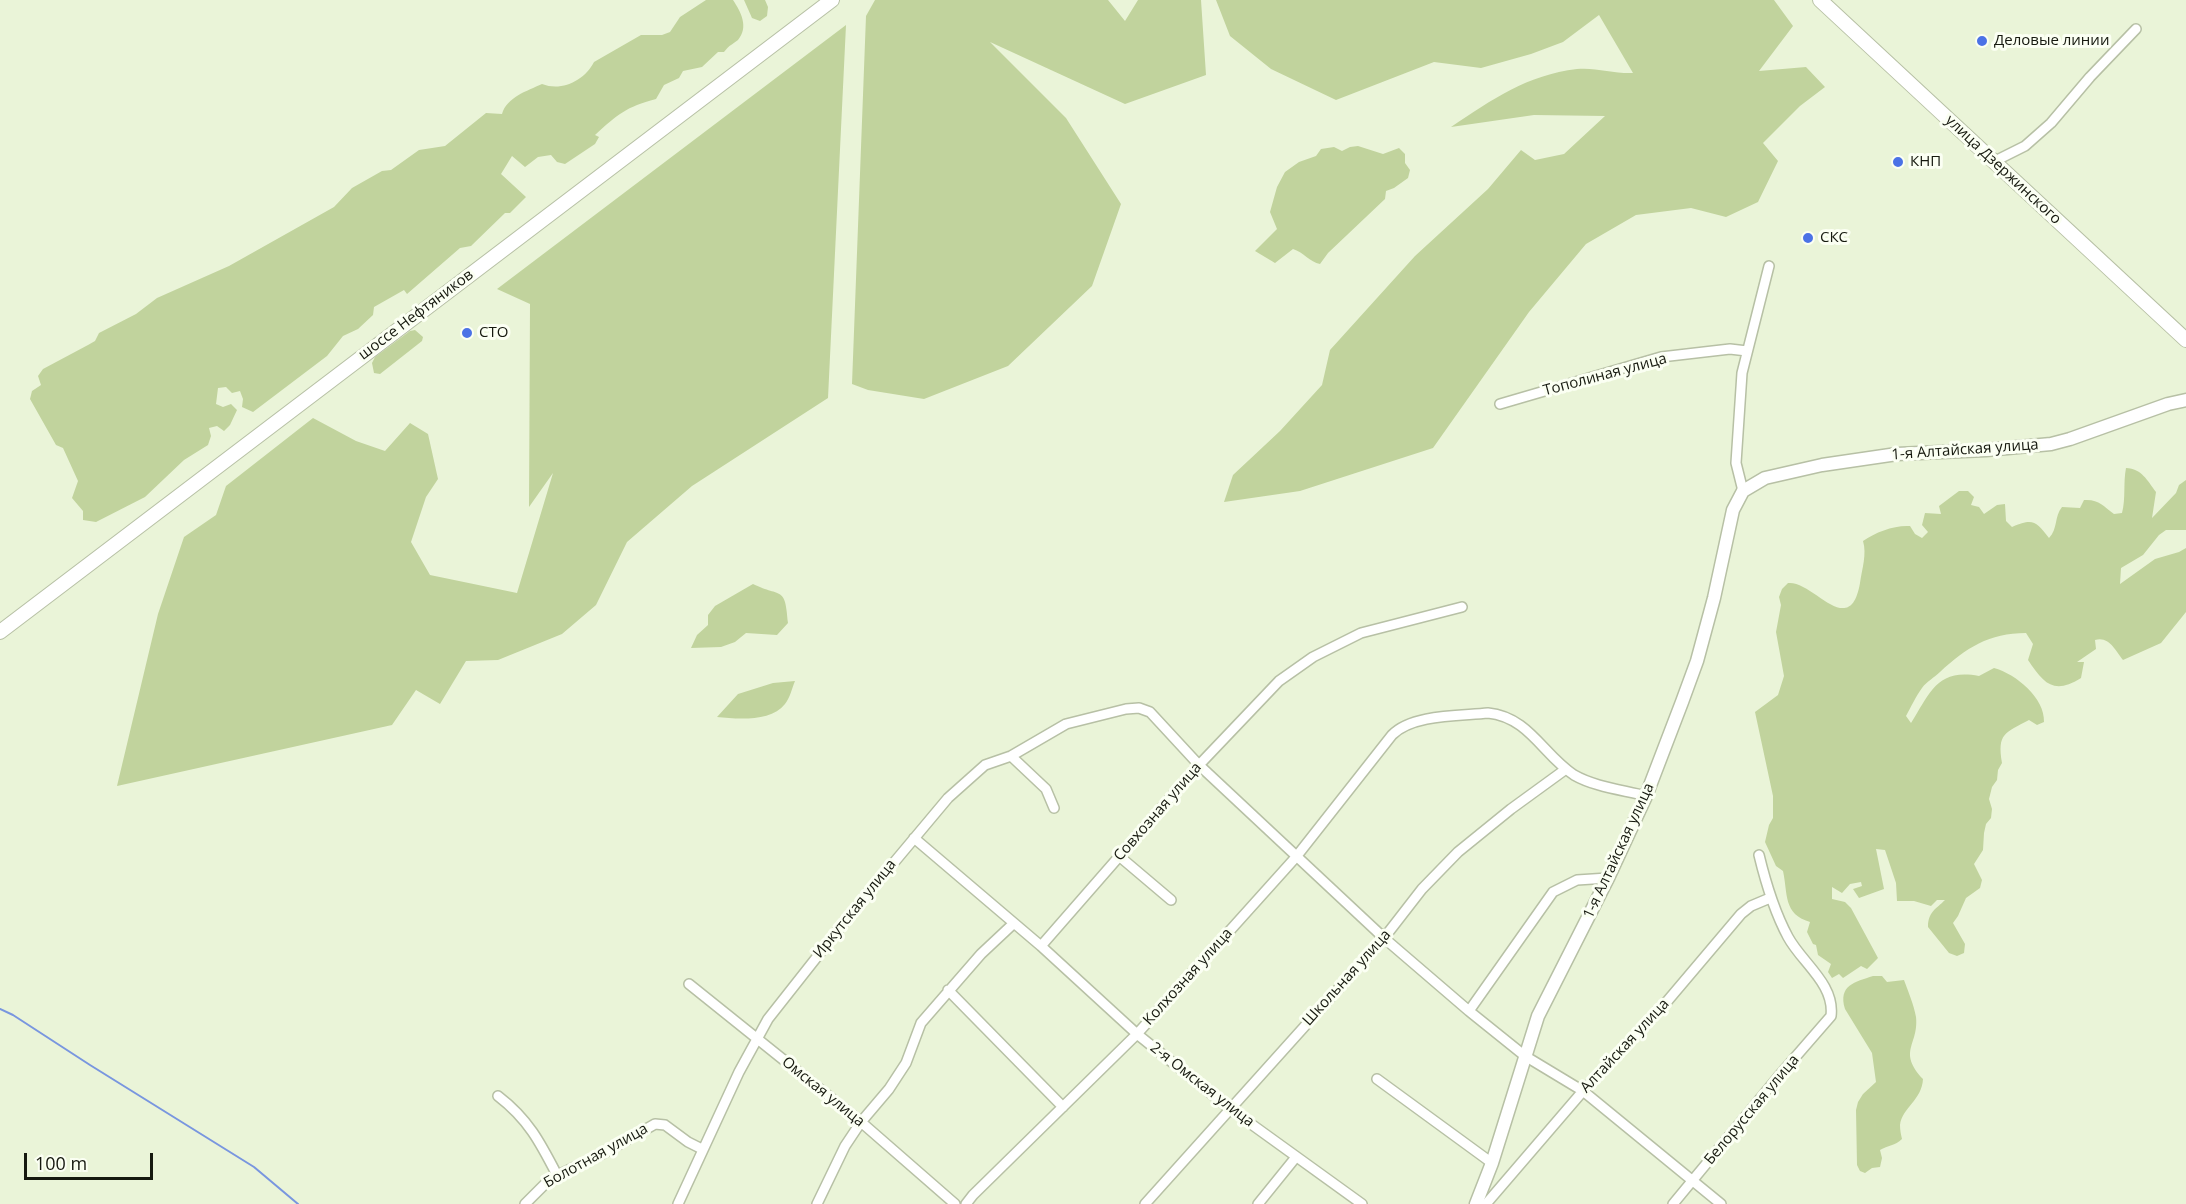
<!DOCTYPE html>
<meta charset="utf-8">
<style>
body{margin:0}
#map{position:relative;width:2186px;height:1204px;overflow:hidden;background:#eaf4d8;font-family:"Open Sans",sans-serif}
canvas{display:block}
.scale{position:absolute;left:24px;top:1153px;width:129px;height:27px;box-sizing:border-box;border:3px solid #16190f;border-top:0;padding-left:8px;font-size:18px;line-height:21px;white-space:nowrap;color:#16190f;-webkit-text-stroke:4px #fbfff3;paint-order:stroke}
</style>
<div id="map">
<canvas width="2186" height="1204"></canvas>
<div class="scale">100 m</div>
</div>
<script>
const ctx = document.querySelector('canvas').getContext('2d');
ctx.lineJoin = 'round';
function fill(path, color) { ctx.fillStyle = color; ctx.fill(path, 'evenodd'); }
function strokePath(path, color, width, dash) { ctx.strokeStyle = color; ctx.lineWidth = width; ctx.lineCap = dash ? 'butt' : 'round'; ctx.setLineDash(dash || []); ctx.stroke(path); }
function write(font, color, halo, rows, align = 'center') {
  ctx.font = font + ' "Open Sans",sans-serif'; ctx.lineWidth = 6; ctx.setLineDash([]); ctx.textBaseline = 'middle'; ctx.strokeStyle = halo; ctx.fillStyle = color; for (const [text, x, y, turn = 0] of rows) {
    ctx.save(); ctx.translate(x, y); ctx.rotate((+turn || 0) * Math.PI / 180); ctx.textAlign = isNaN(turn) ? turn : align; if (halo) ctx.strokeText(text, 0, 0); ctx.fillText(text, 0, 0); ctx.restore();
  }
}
fill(new Path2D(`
 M706 0H733C741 12 749 27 738 40 732 45 730 44 724 52H718L702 67 683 71 679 78 664 85 656 99C626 107 618 114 595 135L599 137 595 144 565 164 557 162 551 155 538 157 525 167 512 156 501 174 526 197 510 213H505L471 246 460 248 407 294 404 290 374 307 373 315 358 329 343 336 327 356 253 412 242 407 243 399 240 391 232 393 226 387 218 388 216 404 223 407 231 404 237 410 230 425 224 431 217 426 209 428 211 436 208 445 184 460 145 497 96 522 83 520V511L72 498 78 481 63 448 56 445 30 399 32 391 41 385 38 376 43 369 88 345 95 341 99 333 136 314 157 298 229 266 334 207 352 188 382 171 391 170 419 150 445 146 486 113 502 114C507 97 527 91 542 84 562 92 585 80 594 62L641 35H662L670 32 680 17Z
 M744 0H765L768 7 767 16 760 21 752 18Z
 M875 0H1108L1125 21 1138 0H1201L1206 75 1125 104 990 42 1066 118 1121 204 1092 286 1008 366 924 399 868 390 852 384 866 16Z
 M1216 0H1774L1793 26 1759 71 1806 67 1825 87 1800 106 1763 143 1778 161 1758 202 1726 217 1691 208 1636 215 1586 244 1529 312 1433 448 1300 491 1224 502 1233 475 1280 431 1322 385 1330 350 1415 256 1488 189 1521 150 1535 160 1564 154 1605 116 1534 115 1451 127C1493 99 1527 75 1577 69 1595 67 1615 74 1633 73L1599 15 1563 42 1531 54 1481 68 1434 62 1336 100 1271 69 1230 36Z
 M846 25 828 398 692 486 627 542 596 605 562 634 498 660 466 661 440 704 416 690 392 725 117 786 158 614 184 537 216 515 226 486 313 418 356 441 385 451 410 423 428 434 438 479 426 497 411 542 430 575 517 593 553 473 529 507 530 304 497 289Z
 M1358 146 1383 154 1399 148 1405 154V163L1410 170 1408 178 1394 188 1386 191 1385 199 1328 253 1320 264C1310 262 1303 252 1293 249L1275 263 1255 251 1277 229 1270 212 1277 187 1285 172 1299 162 1316 156 1321 149 1334 147 1342 151 1350 147Z
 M415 330 423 337 422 341 380 374 374 373 372 363 375 357 410 331Z
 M2126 468C2142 469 2147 480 2156 492L2152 518 2176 493 2179 485 2186 480V530H2166L2159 535 2143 555 2121 568 2120 584 2155 559 2179 552 2186 548V612L2161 643 2123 660C2115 650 2109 636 2095 640L2096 649 2077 662H2084L2081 678C2054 695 2044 684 2028 660L2033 644 2026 633C1989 633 1966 648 1940 672 1934 678 1927 681 1922 688 1916 696 1911 707 1906 716L1911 723C1930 693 1937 668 1979 676L1994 668C2016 674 2045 698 2044 722L2037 725 2029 720C2005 733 1997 733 2002 763L1998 770 1997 780 1992 787 1989 799 1992 809 1991 818 1986 824 1984 833 1983 850 1974 864 1982 880 1980 888 1966 898 1958 916 1953 923 1965 944 1964 953 1957 956 1949 953 1928 927C1928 912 1936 909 1945 900H1937L1931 906 1914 901H1897L1896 883 1885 850 1876 849 1884 889 1859 898 1853 889 1862 886 1861 882 1850 884 1842 893 1832 887V899L1845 902 1851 908 1878 958 1867 969 1861 966 1843 978 1839 974 1832 978 1828 972 1831 964 1818 955 1816 945 1813 944 1807 932 1810 922C1783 914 1788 894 1783 871L1776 866 1765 842 1769 825 1773 818V796L1755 712 1778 695 1784 676 1776 632 1781 605 1779 597 1782 589 1788 583C1813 580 1850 641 1860 583 1862 569 1867 554 1863 541 1876 532 1894 525 1910 526L1915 534 1922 538 1928 532 1922 525 1925 513 1941 514 1939 506 1959 491H1968L1974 497 1971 505 1979 507 1984 514 1997 505 2005 504 2006 521 2012 527C2033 518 2036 521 2049 538 2058 529 2054 517 2062 507L2080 508 2084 500C2099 499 2103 506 2114 514L2122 513C2126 498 2123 483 2126 468Z
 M753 584C782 598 785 585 788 623L777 635 746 633 735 642 721 647 691 648 697 635 708 625V615L715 606Z
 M795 681C792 688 790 698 785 704 771 722 738 719 717 717L738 694 773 683Z
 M1873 976H1882L1887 982 1904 980C1908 991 1914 1005 1916 1017 1919 1045 1897 1051 1923 1079 1922 1100 1902 1108 1900 1125 1900 1130 1901 1135 1902 1139 1895 1146 1888 1145 1880 1150L1882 1158 1880 1167 1872 1168 1865 1173 1860 1171 1857 1165 1856 1110 1858 1102 1863 1094 1876 1082 1872 1053 1845 1009C1838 985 1855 982 1873 976Z`), '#c1d39d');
strokePath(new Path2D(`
 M0 1009 13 1015 90 1065 254 1167 298 1204`), '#7996df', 2);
const minor = new Path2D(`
 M1995 161 2025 146 2051 123 2090 77 2136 29
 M1500 404 1661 357 1730 349 1747 351
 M1743 491 1736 463 1742 373 1769 266
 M1011 756 1046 789 1054 808
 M914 838 1041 946 1137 1034 1229 1108 1362 1204
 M1119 856 1171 900
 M1041 946 1199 765 1279 681 1313 657 1361 633 1462 607
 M689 984 861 1122 955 1204
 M948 990 1063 1107
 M1469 1011 1553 892 1577 880 1608 878
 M1377 1079 1492 1163
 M498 1096C528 1119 540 1142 557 1175
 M525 1204 550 1179 604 1153 655 1124 665 1125 688 1142 702 1149
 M678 1204 739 1072 768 1019 850 915 948 798 985 765 1011 756 1066 724 1126 709 1139 708 1150 712 1199 765 1384 938 1469 1011 1525 1056 1583 1091 1721 1204
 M817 1204 845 1146 861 1122 889 1089 906 1063 921 1023 981 954 1013 924
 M966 1204 973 1195 1137 1034 1296 857 1392 735C1412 714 1460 716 1488 713 1529 717 1543 755 1574 775 1595 787 1623 790 1646 796
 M1145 1204 1384 938 1422 889 1458 852 1511 809 1566 769
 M1258 1204 1296 1157
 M1486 1204 1583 1091 1664 1005 1741 914 1751 906 1770 898
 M1673 1204 1778 1077 1831 1016C1835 984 1802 963 1788 937 1774 911 1766 884 1759 855`);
const tertiary = new Path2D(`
 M1476 1204 1492 1163 1538 1016 1608 878 1646 796 1682 702 1697 661 1714 598 1733 510 1743 491 1765 478 1822 465 1897 454 1986 450 2051 444 2070 439 2168 404 2186 400`);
const secondary = new Path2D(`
 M1820 0 2186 340
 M0 632 832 0`);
strokePath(minor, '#b7c0a5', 12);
strokePath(tertiary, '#b7c0a5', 15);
strokePath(secondary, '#b7c0a5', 16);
strokePath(minor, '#fff', 9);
strokePath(tertiary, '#fff', 12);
strokePath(secondary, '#fff', 14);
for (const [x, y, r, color] of [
 [1982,41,6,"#4b72e6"],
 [1898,162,6,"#4b72e6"],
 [1808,238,6,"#4b72e6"],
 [467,333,6,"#4b72e6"]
]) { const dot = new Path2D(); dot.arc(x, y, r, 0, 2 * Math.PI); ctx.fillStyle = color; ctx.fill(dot); strokePath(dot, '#fbfff3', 2); }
write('15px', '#16190f', '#fbfff3', [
 ["Деловые линии",1994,41],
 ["КНП",1910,162],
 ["СКС",1820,238],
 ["СТО",479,333]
], 'left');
write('15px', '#16190f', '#fbfff3', [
 ["улица Дзержинского",2003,170,43],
 ["шоссе Нефтяников",416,315,-37],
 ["Тополиная улица",1605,375,-15],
 ["1-я Алтайская улица",1965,450,-4],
 ["Совхозная улица",1158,812,-49],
 ["1-я Алтайская улица",1619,851,-65],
 ["Иркутская улица",855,909,-51],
 ["Колхозная улица",1188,977,-48],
 ["Школьная улица",1347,978,-48],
 ["Алтайская улица",1625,1046,-47],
 ["2-я Омская улица",1202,1085,38],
 ["Омская улица",823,1092,39],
 ["Белорусская улица",1752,1110,-50],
 ["Болотная улица",596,1156,-29]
]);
</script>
